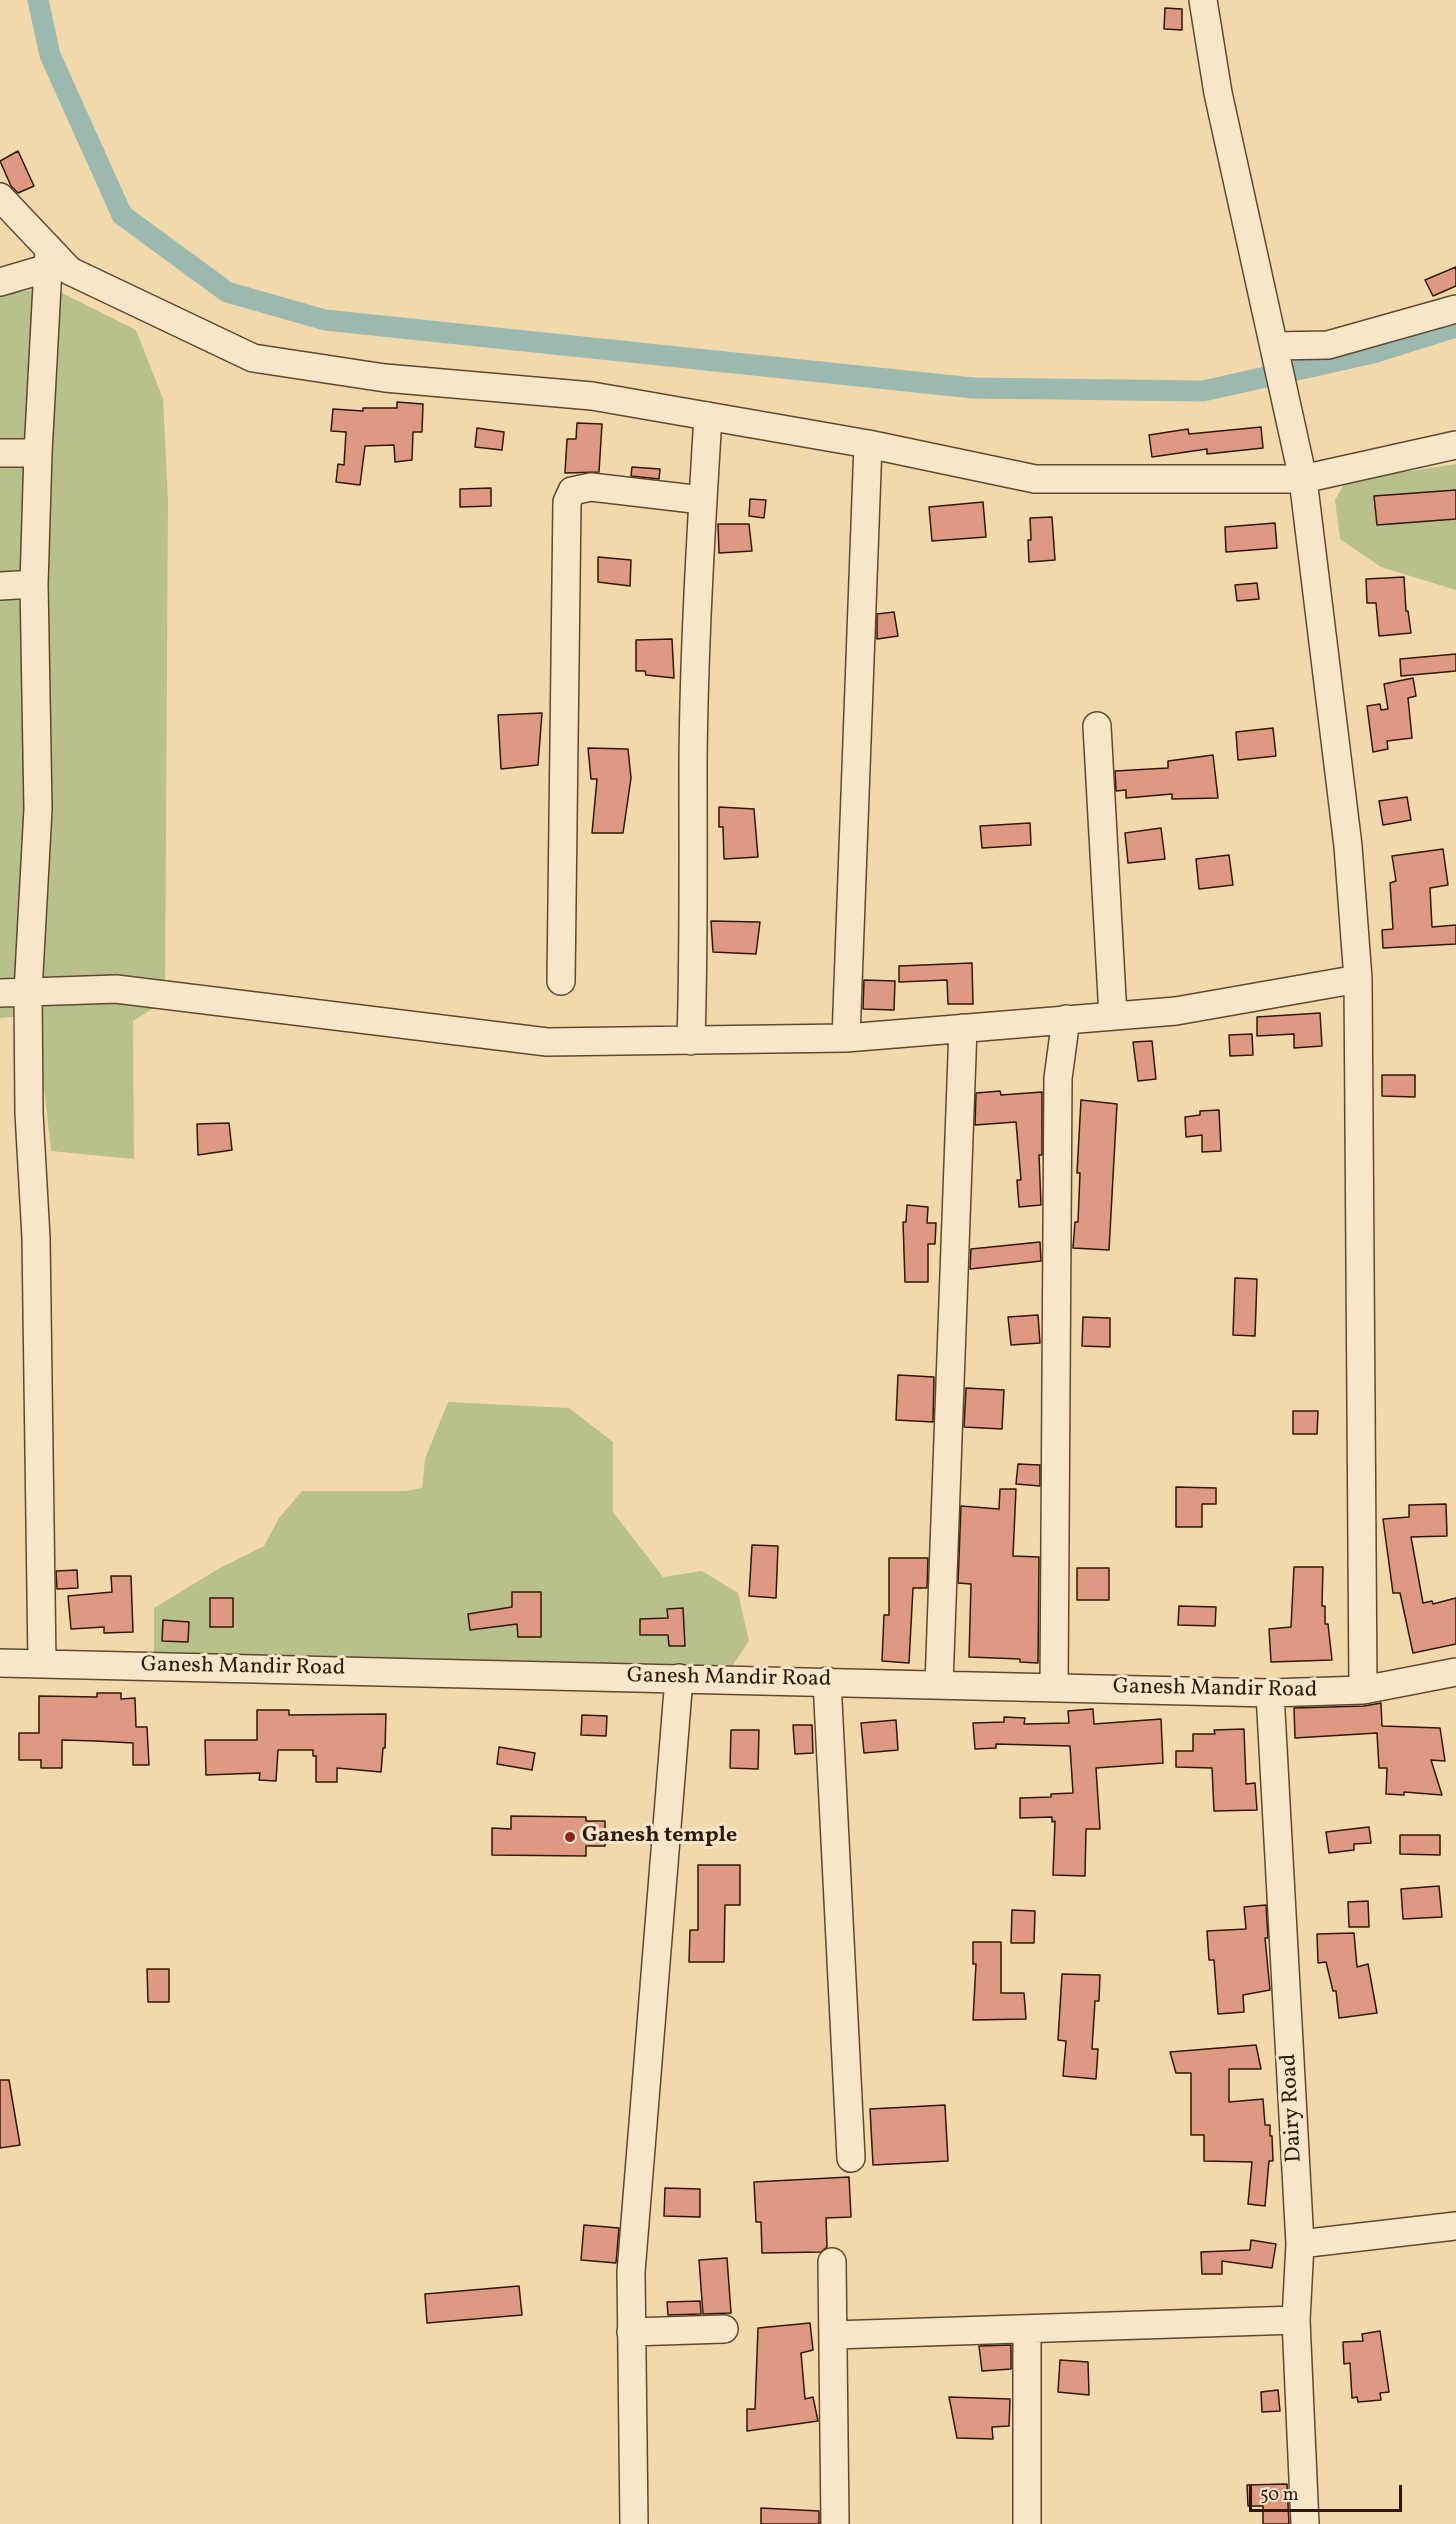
<!DOCTYPE html>
<style>
body{margin:0}
#map{position:relative;width:1456px;height:2524px;overflow:hidden;background:#f2d9ac;font-family:Vollkorn,serif}
canvas{display:block}
.scale{position:absolute;left:1249px;top:2485px;width:153px;height:27px;box-sizing:border-box;border:3px solid #301805;border-top:0;padding-left:8px;font-size:18px;line-height:21px;white-space:nowrap;color:#301805;-webkit-text-stroke:4px #f7e6c9;paint-order:stroke}
</style>
<div id="map">
<canvas width="1456" height="2524"></canvas>
<div class="scale">50 m</div>
</div>
<script>
const ctx = document.querySelector('canvas').getContext('2d');
ctx.lineJoin = 'round';
function fill(path, color) { ctx.fillStyle = color; ctx.fill(path, 'evenodd'); }
function strokePath(path, color, width, dash) { ctx.strokeStyle = color; ctx.lineWidth = width; ctx.lineCap = dash ? 'butt' : 'round'; ctx.setLineDash(dash || []); ctx.stroke(path); }
function write(font, color, halo, rows, align = 'center') {
  ctx.font = font + ' Vollkorn,serif'; ctx.lineWidth = 6; ctx.setLineDash([]); ctx.textBaseline = 'middle'; ctx.strokeStyle = halo; ctx.fillStyle = color; for (const [text, x, y, turn = 0] of rows) {
    ctx.save(); ctx.translate(x, y); ctx.rotate((+turn || 0) * Math.PI / 180); ctx.textAlign = isNaN(turn) ? turn : align; if (halo) ctx.strokeText(text, 0, 0); ctx.fillText(text, 0, 0); ctx.restore();
  }
}
fill(new Path2D(`
 M52 288 136 330 163 399 168 500 165 1001 133 1021 134 1159 51 1151 36 1015 0 1018V294Z
 M1456 464V590L1381 567 1340 539 1335 500 1346 481Z
 M448 1402 569 1408 613 1442V1512L663 1577 702 1571 738 1593 749 1641 732 1666 154 1653V1608L220 1568 264 1546 279 1518 302 1491H405L422 1488 425 1459Z`), '#b8c08b');
strokePath(new Path2D(`
 M38 0 50 55 122 215 227 292 325 320 973 388 1203 391 1373 353 1456 327`), '#9cb9b0', 21);
const building = new Path2D(`
 M1165 8 1182 9V30L1164 29Z
 M18 151 34 186 18 193 11 186 0 161Z
 M1456 267V286L1433 296 1425 280Z
 M397 402 423 404 422 432H413L412 460 395 462 394 445 365 446 360 485 336 482 338 464 344 465 346 432 331 431 333 409 363 411V408H397Z
 M577 423 602 424 599 472 565 473 567 439H576Z
 M1261 427 1263 448 1207 454V449L1152 457 1149 435 1188 429 1189 434Z
 M477 428 504 432 502 450 475 447Z
 M632 467 660 469 659 479 631 476Z
 M491 488V506L460 507V489Z
 M1456 490V519L1377 525 1374 496Z
 M750 499 766 500 764 518 749 516Z
 M983 502 986 537 932 541 929 507Z
 M1052 517 1055 560 1029 562 1028 540H1031L1030 518Z
 M1275 523 1277 548 1226 552 1225 527Z
 M718 524H749L752 551 719 553Z
 M598 557 631 560 630 586 598 582Z
 M1404 577 1406 611H1408L1411 633 1379 636 1376 603H1367L1366 579Z
 M1257 583 1259 599 1237 601 1235 585Z
 M894 612 898 636 877 639V614Z
 M672 639 674 678 646 675 645 671H636V640Z
 M1456 654V671L1401 676 1400 659Z
 M1413 678 1416 696 1408 698 1412 738 1387 741 1388 749 1373 752 1367 706 1380 704 1381 710 1388 709 1384 684Z
 M542 713 538 765 501 769 498 715Z
 M1273 728 1276 756 1238 760 1236 732Z
 M588 748 628 749 631 778 623 833H592L597 779H591Z
 M1213 755 1218 798 1172 799V794L1126 798V790L1116 791 1115 771 1168 768V761Z
 M1407 797 1411 820 1383 825 1379 801Z
 M719 807 754 809 758 857 724 859 723 827H719Z
 M1030 823 1031 845 982 848 980 826Z
 M1161 828 1165 859 1128 863 1125 833Z
 M1443 849 1448 885 1430 888 1432 927 1456 925V944L1383 948 1382 930 1393 929 1390 883 1396 881 1392 856Z
 M1229 855 1233 885 1199 889 1196 859Z
 M711 921 760 922 756 954 713 952Z
 M972 963 973 1004H948L947 980 899 982V966Z
 M864 980 895 981 894 1010 863 1009Z
 M1320 1013 1322 1046 1294 1048V1034L1257 1036V1017Z
 M1252 1034 1253 1055 1230 1056 1229 1035Z
 M1152 1041 1156 1079 1138 1081 1133 1042Z
 M1382 1075H1415V1097L1382 1096Z
 M1000 1091 1001 1095 1042 1092V1155H1039L1041 1205 1019 1207 1017 1180H1021L1016 1122 975 1125 976 1093Z
 M1081 1100 1117 1104 1109 1250 1073 1248 1075 1222H1078L1080 1173H1077Z
 M1219 1110 1221 1151 1202 1152V1135L1186 1137 1185 1117 1200 1115V1111Z
 M229 1123 232 1150 198 1155 197 1124Z
 M907 1205 928 1207 927 1223H936L935 1244H928V1282H905L903 1222H906Z
 M1040 1242 1041 1261 970 1269 971 1249Z
 M1235 1278 1257 1279 1255 1336 1233 1335Z
 M1038 1315 1040 1343 1011 1345 1008 1317Z
 M1083 1317 1110 1318V1347L1082 1346Z
 M898 1375 934 1377 933 1422 896 1420Z
 M966 1388 1004 1390 1002 1429 964 1427Z
 M1293 1411H1318L1317 1434H1293Z
 M1018 1464 1040 1465V1486L1016 1484Z
 M1176 1487 1216 1488V1504H1202V1527H1176Z
 M1000 1489H1016L1013 1556 1039 1557 1038 1663 1020 1662V1659L969 1657 971 1584 958 1583 961 1506 999 1509Z
 M1446 1504 1447 1536 1411 1537 1423 1603 1432 1601 1433 1604 1456 1598V1644L1413 1653 1400 1593H1393L1383 1519 1409 1517V1505Z
 M752 1545 778 1546 776 1598 749 1596Z
 M889 1558H928L927 1588H913L909 1663 882 1661 884 1615H889Z
 M1294 1567H1323L1322 1606H1325V1624H1328L1332 1660 1271 1662 1269 1629 1291 1627Z
 M1077 1568H1109V1600H1077Z
 M77 1570 78 1588 57 1589 56 1571Z
 M111 1576H131L133 1632 104 1633V1627L71 1629 68 1596 112 1592Z
 M512 1592H541V1637H518L517 1624 470 1630 468 1614 512 1607Z
 M210 1598H233V1627H210Z
 M1179 1606 1216 1607 1215 1626 1178 1625Z
 M683 1608 685 1646H669L668 1635H640V1619L668 1618 667 1609Z
 M163 1620 189 1622 188 1642 162 1641Z
 M97 1693H121V1699L135 1698 136 1727H147L149 1765H133V1743L96 1741 62 1740V1768H41V1760H19V1733H39V1696L97 1697Z
 M1381 1703 1382 1726 1440 1728 1445 1761 1431 1760 1442 1795 1404 1792V1795L1386 1794 1387 1768H1379L1377 1733 1295 1738 1294 1708 1364 1706Z
 M1093 1709 1094 1724 1161 1719 1163 1763 1096 1768 1100 1829H1086L1085 1876 1053 1875 1055 1821 1052 1822V1817L1020 1818V1798L1051 1797V1794L1073 1793 1070 1746 996 1744V1748L975 1749 973 1723 1004 1722V1717L1025 1718 1024 1724 1069 1723 1068 1711Z
 M257 1710H289V1715L386 1714 385 1748H383L381 1772 337 1768V1782H316V1756H313V1750H278L276 1781 259 1780 260 1773 206 1775 205 1740H257Z
 M582 1715 607 1716 606 1736 581 1735Z
 M896 1720 898 1750 864 1753 861 1723Z
 M793 1725H812L813 1753 795 1754Z
 M1244 1729 1246 1784 1255 1783 1257 1810 1214 1811 1212 1768 1176 1767V1751H1193V1734H1215L1214 1730Z
 M731 1730H759L758 1769 730 1768Z
 M499 1747 535 1753 532 1770 497 1764Z
 M511 1816 586 1817V1821H605V1846H586V1856L492 1855V1828L511 1829Z
 M1369 1827 1371 1843 1354 1844V1850L1329 1853 1326 1832Z
 M1400 1835H1440V1855L1400 1854Z
 M698 1865H740V1905H725L724 1962H689L690 1930H698Z
 M1439 1886 1442 1917 1403 1919 1401 1889Z
 M1368 1901 1369 1927H1349L1348 1902Z
 M1266 1905 1268 1938H1265L1270 1990 1243 1995 1244 2012 1218 2014 1214 1960H1209L1207 1931 1246 1929 1244 1907Z
 M1012 1910 1035 1911 1034 1943H1011Z
 M1354 1933 1357 1967 1368 1964 1377 2013 1339 2018 1336 1991H1333L1326 1962 1318 1963 1317 1934Z
 M973 1942H1001V1993H1024L1026 2019 973 2020 976 1964H973Z
 M147 1969H169V2002H148Z
 M1062 1974 1100 1975 1099 2001H1095L1092 2049H1098L1096 2079 1063 2076 1066 2041 1058 2040Z
 M1256 2045 1261 2069H1229V2102L1263 2099 1265 2125H1270V2136H1272L1273 2161H1269L1265 2206 1248 2204 1252 2162 1204 2161V2135H1191V2073H1176L1170 2052Z
 M0 2080H9L20 2145 0 2148Z
 M945 2105 948 2161 873 2165 870 2109Z
 M849 2177 851 2217 826 2218 827 2247 821 2252 762 2253 761 2222H756L754 2182Z
 M665 2188 700 2189V2217L664 2216Z
 M584 2225 619 2228 616 2263 581 2260Z
 M1251 2240 1276 2244 1272 2268 1222 2261V2274H1202L1201 2252 1250 2250Z
 M727 2258 731 2313 703 2314 699 2260Z
 M519 2286 522 2315 427 2323 425 2294Z
 M700 2301 701 2314 668 2315 667 2302Z
 M810 2323 813 2350 801 2353 805 2399 813 2397 818 2421 747 2431V2409H755L758 2328Z
 M1380 2331 1389 2392 1380 2393 1381 2400 1358 2402 1357 2397 1352 2398 1350 2363 1344 2364 1343 2342 1363 2341 1362 2334Z
 M1011 2345V2369L982 2371 979 2346Z
 M1060 2360 1088 2362 1089 2395 1058 2392Z
 M1278 2390 1280 2411 1262 2412 1261 2392Z
 M949 2397 1010 2399 1009 2426 992 2427 993 2439 957 2438Z
 M1287 2484 1289 2524H1263V2506H1248L1247 2485Z
 M761 2508 819 2511V2524H761Z`);
fill(building, '#df9982');
strokePath(building, '#301805', 1.5);
const minor = new Path2D(`
 M1203 0 1218 93 1303 479 1348 846 1358 979 1363 1690
 M0 197 70 271 253 358 385 378 592 396 868 444 1035 479H1303L1456 445
 M0 282 48 268
 M1274 346 1328 345 1456 309
 M0 453H38
 M0 586 34 584
 M1097 726 1113 1016
 M561 981 567 502 572 491 591 487 702 500
 M0 993 116 989 547 1042 846 1038 1176 1011 1358 979
 M846 1038 868 444
 M691 1041C694 948 693 855 693 762 694 647 701 531 708 416
 M0 1663 1270 1693 1363 1690 1456 1672
 M42 1664 36 1238 29 1113 28 992 38 809 34 584 38 453 49 249
 M827 1681 851 2158
 M939 1684 963 1028
 M1054 1687 1058 1078 1066 1019
 M1270 1693 1300 2244 1296 2320 1305 2524
 M1300 2244 1456 2226
 M832 2262 835 2524
 M1027 2330V2524
 M631 2332 724 2329
 M833 2335 1296 2320
 M634 2524 631 2272 679 1678`);
strokePath(minor, '#60482f', 30);
strokePath(minor, '#f7e6c9', 27);
for (const [x, y, r, color] of [
 [570,1837,6,"#8f2418"]
]) { const dot = new Path2D(); dot.arc(x, y, r, 0, 2 * Math.PI); ctx.fillStyle = color; ctx.fill(dot); strokePath(dot, '#f7e6c9', 2); }
write('22px', '#301805', '#f7e6c9', [
 ["Ganesh Mandir Road",243,1668,1],
 ["Ganesh Mandir Road",729,1679,1],
 ["Ganesh Mandir Road",1215,1690,1],
 ["Dairy Road",1293,2108,-93]
]);
write('bold 22px', '#301805', '#f7e6c9', [
 ["Ganesh temple",582,1837]
], 'left');
</script>
